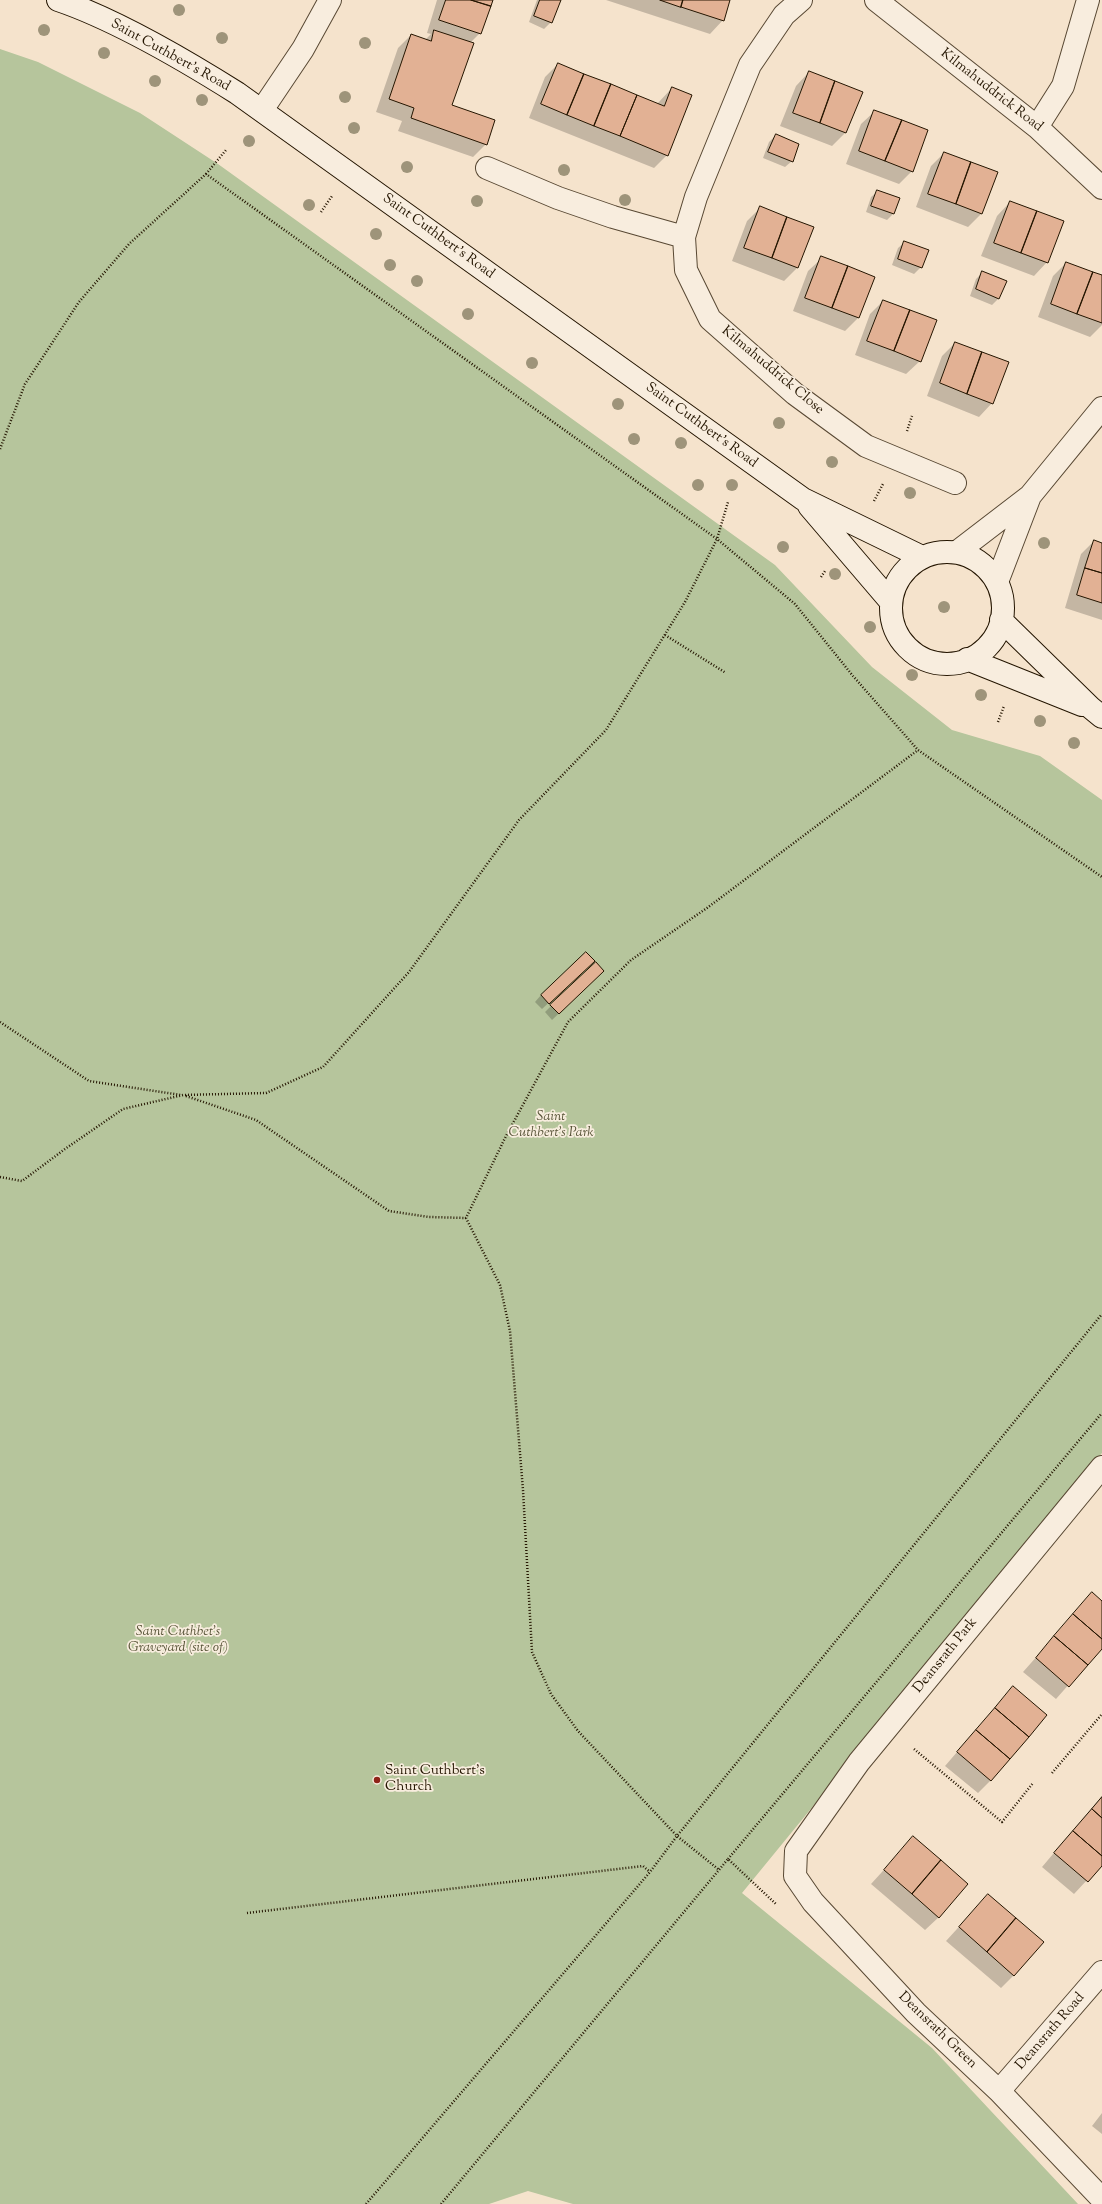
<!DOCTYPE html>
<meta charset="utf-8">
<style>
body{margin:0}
canvas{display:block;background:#f5e3cc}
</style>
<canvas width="1102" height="2204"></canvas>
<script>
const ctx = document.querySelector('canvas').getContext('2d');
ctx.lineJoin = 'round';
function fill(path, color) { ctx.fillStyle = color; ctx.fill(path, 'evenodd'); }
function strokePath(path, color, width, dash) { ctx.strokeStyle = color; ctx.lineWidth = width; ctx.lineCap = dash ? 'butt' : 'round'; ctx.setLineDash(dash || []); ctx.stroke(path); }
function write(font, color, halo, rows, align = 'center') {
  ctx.font = font + ' "Sorts Mill Goudy",serif'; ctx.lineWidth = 3.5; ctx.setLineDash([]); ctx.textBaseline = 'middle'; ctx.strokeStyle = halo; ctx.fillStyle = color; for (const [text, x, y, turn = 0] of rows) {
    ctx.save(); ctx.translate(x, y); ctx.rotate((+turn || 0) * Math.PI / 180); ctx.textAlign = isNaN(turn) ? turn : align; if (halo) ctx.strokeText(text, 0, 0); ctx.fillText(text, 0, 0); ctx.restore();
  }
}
fill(new Path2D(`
 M0 49 38 62 140 113 218 164 775 565 872 667 952 730 1040 756 1102 800V1453L742 1893 932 2048 1078 2204H573L528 2191 489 2204H0Z`), '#b6c59c');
fill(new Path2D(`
 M437 0H491L480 33 470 43 451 106 486 144 473 157 398 131 402 121 376 112 398 48 411 35 425 40 431 34 427 33Z
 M537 0H560L551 22 544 29 529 22Z
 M606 0H729L723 20 710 34Z
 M558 64 657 104 672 88 667 155 654 168 529 118 545 77Z
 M809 72 846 132 832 146 780 126 796 86Z
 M875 111 912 171 899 184 846 164 861 124Z
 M776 135 792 161 785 167 763 158 769 142Z
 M944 153 981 214 968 227 916 207 931 166Z
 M878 191 894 213 887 220 866 212 871 197Z
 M1010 202 1047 262 1034 276 981 256 997 216Z
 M761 207 797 268 784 281 732 261 747 221Z
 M905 242 921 267 914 274 892 265 898 248Z
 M822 258 874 277 858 318 845 331 793 311 808 271Z
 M1066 263 1102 276V325L1090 337 1038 317 1053 276Z
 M983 272 999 298 992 305 970 296 976 279Z
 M883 301 920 361 906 374 855 355 870 314Z
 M955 343 992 403 979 417 927 396 942 356Z
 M1094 541 1102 544V620L1065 608 1081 554Z
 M587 967 542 1009 535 1002 541 995Z
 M597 977 552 1020 545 1012 551 1006Z
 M1092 1594 1102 1602V1647L1056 1699 1023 1672Z
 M1013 1687 991 1780 978 1793 945 1766Z
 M1102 1796V1864L1074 1894 1042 1867Z
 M913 1838 939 1917 925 1930 871 1884Z
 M988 1895 1014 1975 1001 1988 946 1941Z
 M1102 2113V2134L1092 2126Z`), '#0003');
const building = new Path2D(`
 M446 0H471L491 6 481 34 439 20Z
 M471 0H493L491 6Z
 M540 0H561L552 23 534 16Z
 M660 0H683L681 7Z
 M683 0H730L724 21 681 7Z
 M434 30 474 43 452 105 495 120 487 145 411 118 414 108 389 99 411 34 431 41Z
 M558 63 584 74 567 115 541 104Z
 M809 71 835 81 820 123 793 113Z
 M584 74 611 84 594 126 567 115Z
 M835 81 863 92 846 133 820 123Z
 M611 84 637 95 620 136 594 126Z
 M672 87 692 95 668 156 620 136 637 95 664 106Z
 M874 110 902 120 885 161 859 151Z
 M902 120 928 130 913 172 885 161Z
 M776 134 799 144 793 162 768 152Z
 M944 152 971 162 956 204 928 194Z
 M971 162 998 172 982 214 956 204Z
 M877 190 900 198 894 214 871 206Z
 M1010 201 1037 211 1021 253 994 243Z
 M760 206 787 217 772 258 744 248Z
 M1037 211 1064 221 1048 263 1021 253Z
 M787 217 814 227 798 268 772 258Z
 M904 241 929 250 922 268 898 259Z
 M821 256 848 266 832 308 805 298Z
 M1066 262 1093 272 1077 314 1051 304Z
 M848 266 875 277 859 318 832 308Z
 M982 271 1007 281 999 299 976 289Z
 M1093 272 1102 275V323L1077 314Z
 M883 300 910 310 894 351 867 341Z
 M910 310 937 320 921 362 894 351Z
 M955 342 982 352 967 394 940 383Z
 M982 352 1009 362 993 404 967 394Z
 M1094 540 1102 543V573L1085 568Z
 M1085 568 1102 573V603L1077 595Z
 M586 952 595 961 549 1004 541 995Z
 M596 962 604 971 559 1014 550 1005Z
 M1092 1592 1102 1601V1639L1073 1614Z
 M1073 1614 1102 1639V1649L1088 1665 1054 1636Z
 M1054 1636 1088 1665 1069 1687 1036 1658Z
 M1013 1686 1047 1715 1029 1737 995 1708Z
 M995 1708 1029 1737 1010 1759 976 1730Z
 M976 1730 1010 1759 991 1781 957 1752Z
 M1102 1797V1818L1092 1809Z
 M1092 1809 1102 1818V1856L1073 1831Z
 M1073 1831 1102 1856V1866L1088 1882 1054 1853Z
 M913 1836 941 1860 912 1894 884 1870Z
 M941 1860 968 1884 939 1918 912 1894Z
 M988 1894 1016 1918 987 1952 959 1927Z
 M1016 1918 1044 1942 1014 1976 987 1952Z`);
fill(building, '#e2b194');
strokePath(building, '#241500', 1);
const street = new Path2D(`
 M801 0 784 15 750 65 696 197 684 237 686 270 710 319 795 394 866 446 955 483
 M876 0 1037 127 1102 188
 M262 110 303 49 330 0
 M1037 127 1063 86 1088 0
 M487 168 558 198 613 217 684 237
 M957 552 1030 496 1102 408
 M997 582 1030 496
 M1102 1467 859 1762 796 1851 795 1876 813 1902 916 2013 999 2091 1102 2199
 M999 2091 1102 1972`);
const secondary = new Path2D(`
 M58 0C117 20 183 59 237 93L803 499 922 557
 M809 506 891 602
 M891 608a56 56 0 1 1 112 0a56 56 0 1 1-112 0Z
 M1001 620 1091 708 1102 717
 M967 659 1082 705`);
strokePath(street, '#584833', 24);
strokePath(secondary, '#241500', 24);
strokePath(new Path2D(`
 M206 174 226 150
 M321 212 332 196
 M907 431 912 416
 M0 449 25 384 79 302 129 244 206 174 717 539 795 604 853 676 918 750 1102 877
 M874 501 883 484
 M821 577 825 571
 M665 635 726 673
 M998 722 1004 706
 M0 1022 89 1081 181 1095
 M186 1096 256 1120 389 1211 429 1217 466 1218
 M0 1177 22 1181 65 1149 123 1109 183 1095 266 1093 323 1067 409 972 519 820 606 730 685 602 717 539 728 502
 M914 1749 1002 1822 1033 1783
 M1052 1773 1102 1714
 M728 1859 1102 1413
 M718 1869 677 1836 578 1731 551 1694 532 1652 523 1490 510 1331 500 1285 466 1218 506 1136 568 1022 631 960 707 908 918 750
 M247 1913 643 1866 650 1872
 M366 2204 650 1872 677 1836 1102 1314
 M441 2204 728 1859 777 1905`), '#241500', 2.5, [1, 2]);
strokePath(street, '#f8edde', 22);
strokePath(secondary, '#f8edde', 22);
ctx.fillStyle = '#9e947a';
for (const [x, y] of [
 [179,10],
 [44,30],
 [222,38],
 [365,43],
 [104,53],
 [155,81],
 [345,97],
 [202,100],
 [354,128],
 [249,141],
 [407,167],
 [564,170],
 [625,200],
 [477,201],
 [309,205],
 [376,234],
 [390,265],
 [417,281],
 [468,314],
 [532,363],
 [618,404],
 [779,423],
 [634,439],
 [681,443],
 [832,462],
 [698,485],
 [732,485],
 [910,493],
 [1044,543],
 [783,547],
 [835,574],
 [944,607],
 [870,627],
 [912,675],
 [981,695],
 [1040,721],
 [1074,743]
]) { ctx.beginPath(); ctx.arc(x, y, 6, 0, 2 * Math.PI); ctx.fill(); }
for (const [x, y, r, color] of [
 [377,1780,4,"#8f2418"]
]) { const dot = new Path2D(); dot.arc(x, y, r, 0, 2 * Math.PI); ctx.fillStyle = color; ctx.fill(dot); strokePath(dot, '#f8edde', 1.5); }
write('14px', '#241500', '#f8edde', [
 ["Saint Cuthbert’s Road",170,56,29],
 ["Kilmahuddrick Road",991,91,38],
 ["Saint Cuthbert’s Road",438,237,36],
 ["Kilmahuddrick Close",772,371,40],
 ["Saint Cuthbert’s Road",701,426,36],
 ["Deansrath Park",946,1656,-51],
 ["Deansrath Green",937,2031,44],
 ["Deansrath Road",1051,2032,-49]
]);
write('italic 14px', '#575337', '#f8edde', [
 ["Saint",551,1118],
 ["Cuthbert's Park",551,1134],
 ["Saint Cuthbet's",178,1633],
 ["Graveyard (site of)",178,1649]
]);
write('14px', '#241500', '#f8edde', [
 ["Saint Cuthbert's",385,1772],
 ["Church",385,1788]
], 'left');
</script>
